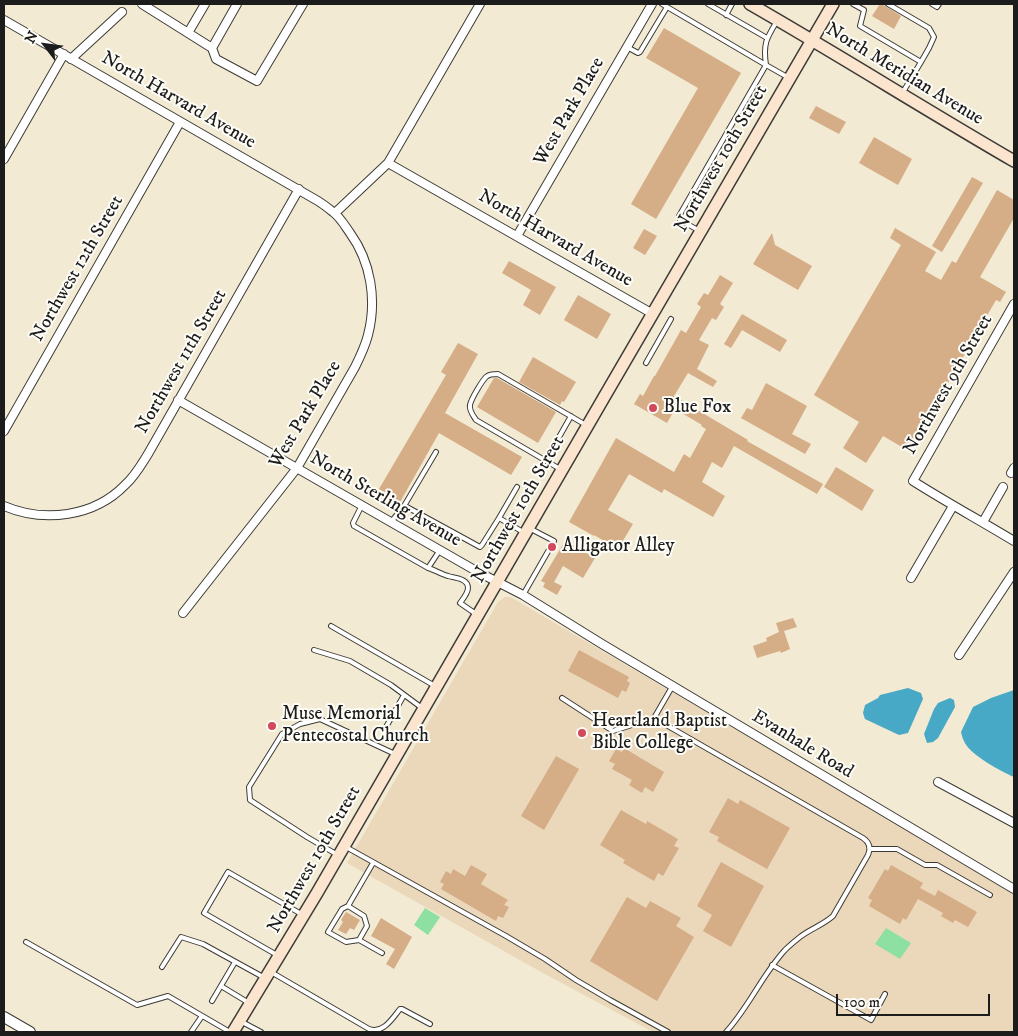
<!DOCTYPE html>
<style>
body{margin:0}
#map{position:relative;width:1018px;height:1036px;overflow:hidden;background:#f2ead2;font-family:"IM FELL DW Pica",serif}
canvas{display:block}
.frame{position:absolute;inset:0;border:5px solid #1c1c1c;pointer-events:none}
.north{position:absolute;left:20px;top:20px;width:50px;height:50px;-webkit-text-stroke:4px #fdfcf7;paint-order:stroke;rotate:300deg;font-size:14px;font-weight:700;line-height:20px;text-align:center;color:#1c1c1c}
.north::after{content:'';display:block;margin:auto;width:18px;height:22px;background:#1c1c1c;clip-path:polygon(50% 0,100% 100%,50% 72%,0 100%)}
.scale{position:absolute;left:836px;top:994px;width:154px;height:22px;box-sizing:border-box;border:2px solid #1c1c1c;border-top:0;padding-left:6px;font-size:15px;line-height:18px;white-space:nowrap;color:#1c1c1c;-webkit-text-stroke:4px #fdfcf7;paint-order:stroke}
</style>
<div id="map">
<canvas width="1018" height="1036"></canvas>
<div class="frame"></div>
<div class="north">N</div>
<div class="scale">100 m</div>
</div>
<script>
const ctx = document.querySelector('canvas').getContext('2d');
ctx.lineJoin = 'round';
function fill(path, color) { ctx.fillStyle = color; ctx.fill(path, 'evenodd'); }
function strokePath(path, color, width, dash) { ctx.strokeStyle = color; ctx.lineWidth = width; ctx.lineCap = dash ? 'butt' : 'round'; ctx.setLineDash(dash || []); ctx.stroke(path); }
function write(font, color, halo, rows, align = 'center') {
  ctx.font = font + ' "IM FELL DW Pica",serif'; ctx.lineWidth = 4; ctx.setLineDash([]); ctx.textBaseline = 'middle'; ctx.strokeStyle = halo; ctx.fillStyle = color; for (const [text, x, y, turn = 0] of rows) {
    ctx.save(); ctx.translate(x, y); ctx.rotate((+turn || 0) * Math.PI / 180); ctx.textAlign = isNaN(turn) ? turn : align; if (halo) ctx.strokeText(text, 0, 0); ctx.fillText(text, 0, 0); ctx.restore();
  }
}
fill(new Path2D(`
 M505 597H510L514 599 1014 893V1032H653L543 973 347 863 498 602Z`), '#ebd8ba');
fill(new Path2D(`
 M425 908 440 917 428 935 414 925Z
 M886 928 911 943 900 959 875 944Z`), '#8de0a1');
fill(new Path2D(`
 M908 688 921 693 923 699 908 733 899 735 865 719 863 713 865 705 878 698 880 695Z
 M1014 690V777C1002 772 971 755 965 743 963 740 962 736 961 732L973 707 991 698Z
 M950 698 954 700 955 707 938 738 933 742 927 743 924 734 934 709 938 703Z`), '#47a9c6');
fill(new Path2D(`
 M880 4H882L901 16 894 29 872 16Z
 M664 28 741 73 656 219 631 204 698 88 646 58Z
 M816 106 846 122 839 134 809 118Z
 M874 137 912 159 898 185 859 163Z
 M972 177 983 183 942 252 932 246Z
 M997 190 1014 200V218L980 277 1006 292 1000 302 996 300 909 451 883 436 866 463 843 448 859 422 814 395 901 245 890 238 895 228 936 252 925 271 941 280 952 261 956 263Z
 M644 229 657 236 645 255 633 248Z
 M772 233 775 245 812 266 798 290 753 264Z
 M509 261 556 287 540 315 523 305 531 290 502 273Z
 M720 275 733 283 720 304 724 307 716 320 712 318 699 340 709 345 697 369 717 381 713 387 688 373 674 396 748 440 747 441 823 484 817 494 734 446 722 468 712 462 702 482 725 496 713 517 664 489 662 493 629 474 608 510 633 524 618 549 594 535V536L569 522 616 438 674 472 684 454 690 458 706 429 701 426 702 425 675 409 667 423 634 404 640 394 643 396 654 376H655L681 330 686 333 701 307 697 304 704 293 708 295Z
 M578 295 611 314 597 339 564 320Z
 M742 314 787 340 780 352 742 330 731 348 724 344Z
 M458 343 478 354 445 413 522 457 511 475 439 433 399 504 388 498 389 495 379 489 446 375 441 372Z
 M533 357 576 382 564 402 562 401 560 405 519 382Z
 M494 378H497L556 412 538 443 477 407Z
 M766 383 807 406 792 434 811 444 805 454 741 418 747 408 752 410Z
 M836 467 874 490 862 511 824 487Z
 M565 541 595 558 583 578 563 566 554 582 562 586 557 595 543 587 545 583 541 581Z
 M793 618 797 627 784 631 790 649 781 653 780 651 757 658 753 646 767 641 766 638 779 632 776 623Z
 M579 650 629 677 627 681 630 683 626 692 622 690 618 698 568 671Z
 M624 748 664 772 653 792 645 787 642 793 629 785 632 780 612 769 615 764 609 761 616 749 622 752Z
 M556 756 579 769 544 830 521 816Z
 M728 798 738 804 740 800 790 828 767 869 717 841 719 837 709 832Z
 M621 810 646 824 647 821 678 839 674 846 679 848 663 876 658 873 654 881 623 863 625 860 600 845Z
 M721 862 764 886 731 947 703 931 712 915 697 906Z
 M471 865 487 874 481 884 508 900 504 905 509 907 503 918 498 916 496 921 441 889 444 884 440 882 446 871 451 874 453 869 465 876Z
 M891 865 923 883 920 888 935 896 938 890 977 912 968 927 955 920 953 923 941 916 943 913 918 899 906 920 903 918 900 924 869 906 872 900 868 898 885 869 888 871Z
 M627 897 646 908 650 901 681 918 676 926 694 937 657 1001 590 961Z
 M346 912 360 920 354 930 350 928 346 934 338 930 343 922 341 920Z
 M381 918 412 937 394 969 386 964 395 949 371 936Z`), '#d5ad87');
const service = new Path2D(`
 M662 4 766 65
 M708 4 767 38
 M853 4 864 10 860 26 921 62 903 92
 M888 4 929 28 934 37 929 48 921 62
 M932 4 937 7 939 4
 M726 15 732 4
 M627 47 638 53 640 52 667 7
 M766 65C763 44 766 39 777 21
 M698 230 680 220 679 216 766 65 789 78
 M646 363 671 319
 M546 460 571 416
 M560 469 476 420C473 415 469 411 470 405 471 399 482 381 486 377 489 374 493 374 498 374L586 425
 M362 505 353 523 354 526 428 568 440 550
 M404 506 436 452
 M499 518 517 487
 M391 522 404 506H405L480 547 482 545 499 518 523 532
 M428 568C435 570 441 574 448 576 454 578 468 578 468 588 468 593 463 599 460 603L476 614
 M523 595 554 541 529 528
 M331 626 435 686
 M314 650 350 661 391 685 422 708
 M562 698 613 731 654 718 863 838C869 842 871 848 868 855L833 916C823 925 810 929 800 937 795 941 790 945 785 950 762 975 749 1007 726 1032
 M654 718 672 687
 M386 727 404 695
 M346 847 506 936 545 959 576 980 610 1000 668 1032
 M870 849H897L925 865H937L990 895
 M336 854 307 837 250 800 249 787 282 734 300 724 320 719 395 754
 M373 863 348 906 342 909 328 932 346 942 359 940 382 953
 M348 906 364 916 367 926 359 940
 M26 942 137 1005 168 996 230 1032
 M277 955 204 913 228 872 303 915
 M772 965 871 1020 885 994
 M162 967 181 937 203 944 263 977
 M271 972 369 1029C383 1034 392 1019 400 1009H402L430 1024
 M221 986 249 1003
 M212 1001 235 962
 M242 1022 261 1032
 M191 1032 202 1016`);
const minor = new Path2D(`
 M142 4 212 48 216 59 257 81 303 4
 M4 20 318 201C323 204 328 208 333 212 340 217 345 226 350 233 371 262 377 300 368 335 365 347 360 357 355 367L297 468 183 613
 M188 33 205 4
 M212 48 237 4
 M71 59 122 12
 M4 159 64 54
 M388 163 653 314
 M335 213 388 163 480 4
 M517 236 652 4
 M1014 304 913 481C946 502 981 521 1014 541
 M178 400 478 572 523 595 602 644 1014 889
 M4 431 180 122
 M1011 473 1014 468
 M4 506C44 523 94 517 125 485 135 476 141 465 148 454L299 189
 M983 522 1003 487
 M911 578 953 506
 M959 655 1014 572
 M938 782 1014 823`);
const tertiary = new Path2D(`
 M4 1017 30 1032`);
const secondary = new Path2D(`
 M750 4C839 55 926 110 1014 161
 M233 1032 317 893 603 399 833 4`);
strokePath(service, '#3c3b37', 6);
strokePath(minor, '#3c3b37', 10);
strokePath(tertiary, '#3c3b37', 12);
strokePath(secondary, '#3c3b37', 14);
strokePath(service, '#fff', 4);
strokePath(minor, '#fff', 8);
strokePath(tertiary, '#fff', 10);
strokePath(secondary, '#fce5cf', 11);
for (const [x, y, r, color] of [
 [653,408,5,"#d1495b"],
 [552,547,5,"#d1495b"],
 [272,726,5,"#d1495b"],
 [582,733,5,"#d1495b"]
]) { const dot = new Path2D(); dot.arc(x, y, r, 0, 2 * Math.PI); ctx.fillStyle = color; ctx.fill(dot); strokePath(dot, '#fdfcf7', 2); }
write('19px', '#1c1c1c', '#fdfcf7', [
 ["North Meridian Avenue",904,75,31],
 ["North Harvard Avenue",178,101,30],
 ["West Park Place",570,112,-60],
 ["Northwest 10th Street",722,159,-60],
 ["North Harvard Avenue",555,239,30],
 ["Northwest 12th Street",78,269,-60],
 ["Northwest 11th Street",182,362,-60],
 ["Northwest 9th Street",949,385,-60],
 ["West Park Place",306,415,-59],
 ["North Sterling Avenue",385,500,30],
 ["Northwest 10th Street",519,510,-60],
 ["Evanhale Road",802,745,31],
 ["Northwest 10th Street",315,860,-60]
]);
write('19px', '#1c1c1c', '#fdfcf7', [
 ["Blue Fox",663,408],
 ["Alligator Alley",562,547],
 ["Muse Memorial",282,715],
 ["Pentecostal Church",282,737],
 ["Heartland Baptist",592,722],
 ["Bible College",592,744]
], 'left');
</script>
